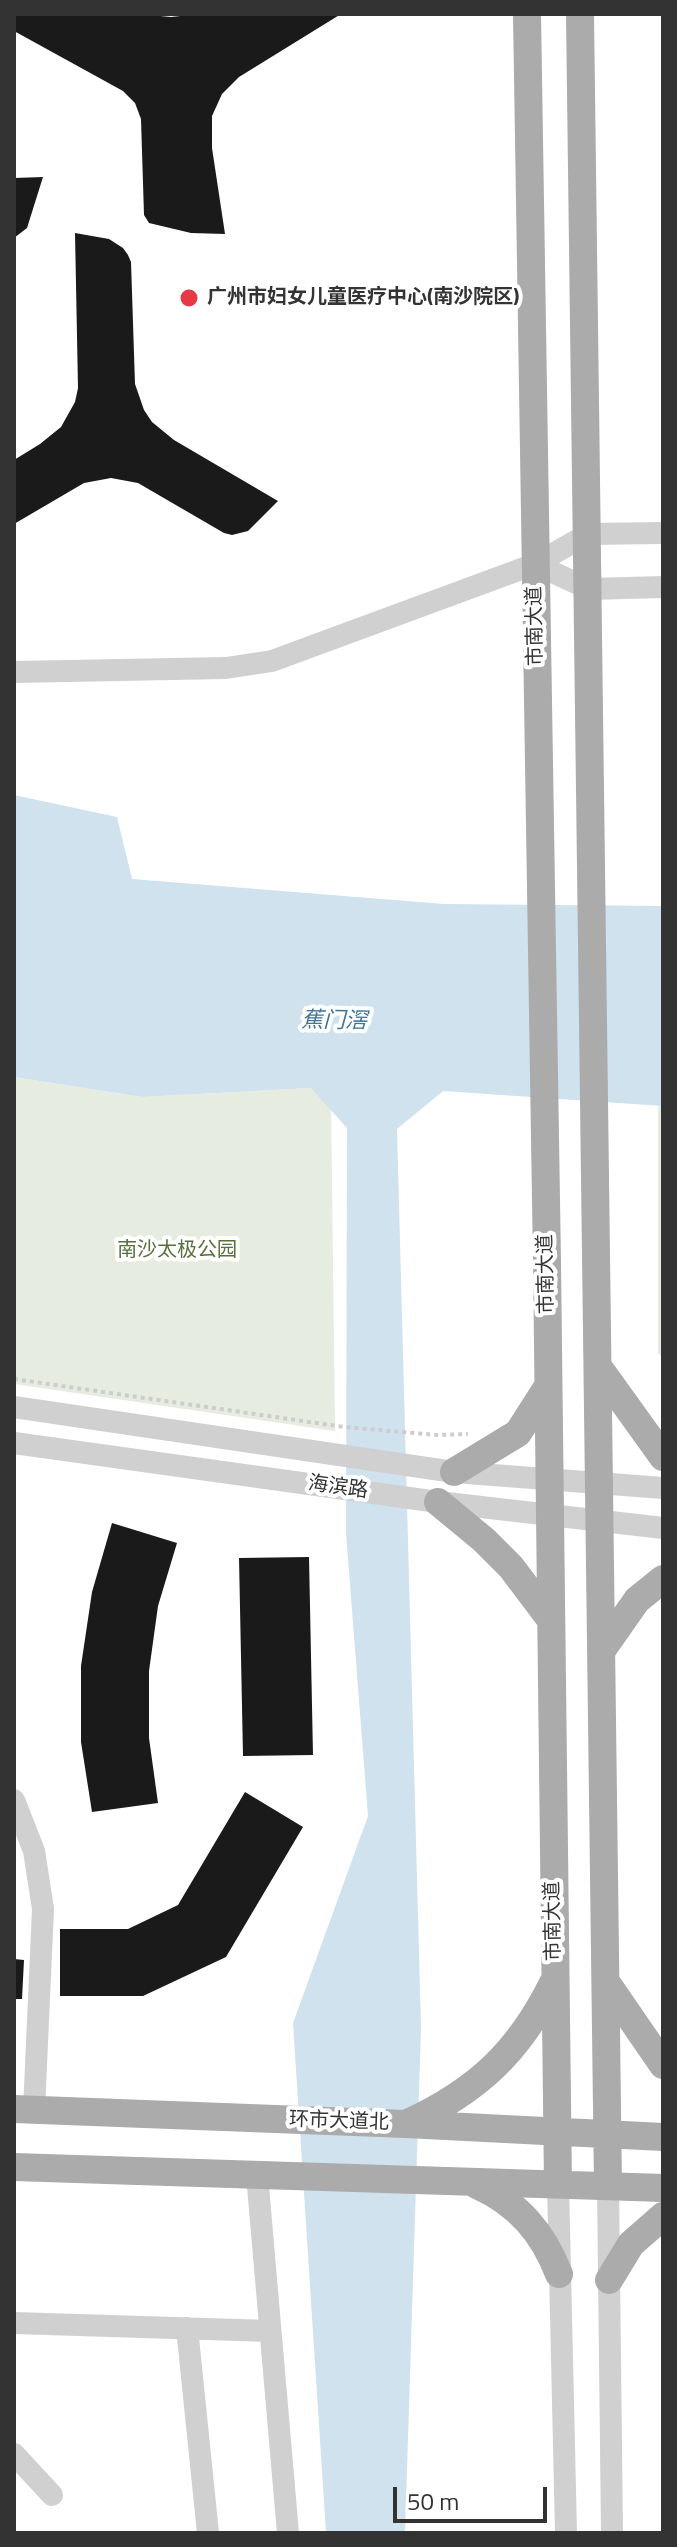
<!DOCTYPE html>
<meta charset="utf-8">
<style>
body{margin:0}
#map{position:relative;width:677px;height:2547px;overflow:hidden;background:#fff;font-family:"Titillium Web",sans-serif}
canvas{display:block}
.frame{position:absolute;inset:0;border:16px solid #333;pointer-events:none}
.scale{position:absolute;left:393px;top:2487px;width:154px;height:36px;box-sizing:border-box;border:4px solid #333;border-top:0;padding-left:10px;font-size:24px;line-height:28px;white-space:nowrap;color:#333;-webkit-text-stroke:6px #fff;paint-order:stroke}
</style>
<div id="map">
<canvas width="677" height="2547"></canvas>
<div class="frame"></div>
<div class="scale">50 m</div>
</div>
<script>
const ctx = document.querySelector('canvas').getContext('2d');
ctx.lineJoin = 'round';
function fill(path, color) { ctx.fillStyle = color; ctx.fill(path, 'evenodd'); }
function strokePath(path, color, width, dash) { ctx.strokeStyle = color; ctx.lineWidth = width; ctx.lineCap = dash ? 'butt' : 'round'; ctx.setLineDash(dash || []); ctx.stroke(path); }
function write(font, color, halo, rows, align = 'center') {
  ctx.font = font + ' "Titillium Web","Noto Sans SC",sans-serif'; ctx.lineWidth = 8; ctx.setLineDash([]); ctx.textBaseline = 'middle'; ctx.strokeStyle = halo; ctx.fillStyle = color; for (const [text, x, y, turn = 0] of rows) {
    ctx.save(); ctx.translate(x, y); ctx.rotate((+turn || 0) * Math.PI / 180); ctx.textAlign = isNaN(turn) ? turn : align; if (halo) ctx.strokeText(text, 0, 0); ctx.fillText(text, 0, 0); ctx.restore();
  }
}
fill(new Path2D(`
 M14 1077 142 1097 311 1088 331 1102 335 1431 14 1384Z
 M658 1106H663V1358L658 1353Z`), '#e6ecdf');
fill(new Path2D(`
 M14 795 117 817 132 879 444 904 663 906V1106L443 1091 397 1129 421 2028 405 2533H326L293 2023 368 1816 346 1533 347 1128 311 1088 142 1097 14 1077Z`), '#cfe2ee');
fill(new Path2D(`
 M14 14H139L171 17 199 14H341L239 77 222 94 212 116V148L225 234 191 233 149 223 144 215 141 119 135 103 123 91 14 31Z
 M43 177 27 228 14 238V178Z
 M75 233 109 239 123 248 128 255 131 262 135 384 144 410 152 422 174 440 278 501 248 531 232 535 224 533 138 483 111 478 84 483 14 524V460L40 444 61 427 75 402 78 388Z
 M112 1523 177 1543 158 1606 149 1671V1738L158 1803 92 1812 81 1742V1666L92 1592Z
 M309 1557 313 1755 243 1756 239 1558Z
 M245 1792 303 1827 226 1957 143 1996H60V1929H128L178 1905Z
 M14 1959 24 1960 22 1999H14Z`), '#1a1a1a');
strokePath(new Path2D(`
 M14 1379 344 1427 437 1435 468 1434`), '#cdcdcd', 4, [4, 4]);
strokePath(new Path2D(`
 M535 564 589 589 663 587
 M14 672 226 668 272 661 535 564 588 534 663 533
 M14 1407 454 1472 663 1488
 M14 1443 438 1502 663 1528
 M14 1800 34 1851 43 1909 34 2110
 M257 2175 288 2533
 M558 2184 566 2533
 M608 2185 612 2533
 M14 2323 270 2331
 M187 2328 208 2533
 M14 2454 52 2495`), '#d0d0d0', 22);
strokePath(new Path2D(`
 M527 14 547 1262 558 2184
 M580 14 608 2185
 M599 1368 663 1457
 M454 1472 518 1433 548 1386
 M438 1502 484 1540 511 1567 551 1620
 M602 1650 637 1600 663 1579
 M606 1982 663 2065
 M14 2109 406 2124 663 2137
 M408 2123C477 2091 519 2052 553 1983
 M14 2167 663 2188
 M477 2185C519 2204 543 2233 559 2274
 M609 2280 631 2244 663 2216`), '#ababab', 28);
for (const [x, y, r, color] of [
 [189,298,10,"#e63946"]
]) { const dot = new Path2D(); dot.arc(x, y, r, 0, 2 * Math.PI); ctx.fillStyle = color; ctx.fill(dot); strokePath(dot, '#fff', 3); }
write('bold 20px', '#333', '#fff', [
 ["广州市妇女儿童医疗中心(南沙院区)",207,298]
], 'left');
write('20px', '#333', '#fff', [
 ["市南大道",536,626,-91],
 ["市南大道",547,1274,-91],
 ["海滨路",338,1488,8],
 ["市南大道",554,1921,-91],
 ["环市大道北",339,2122,2]
]);
write('20px', '#56703f', '#fff', [
 ["南沙太极公园",177,1251]
]);
write('italic 22px', '#3f7597', '#fff', [
 ["蕉门滘",334,1022,1]
]);
</script>
